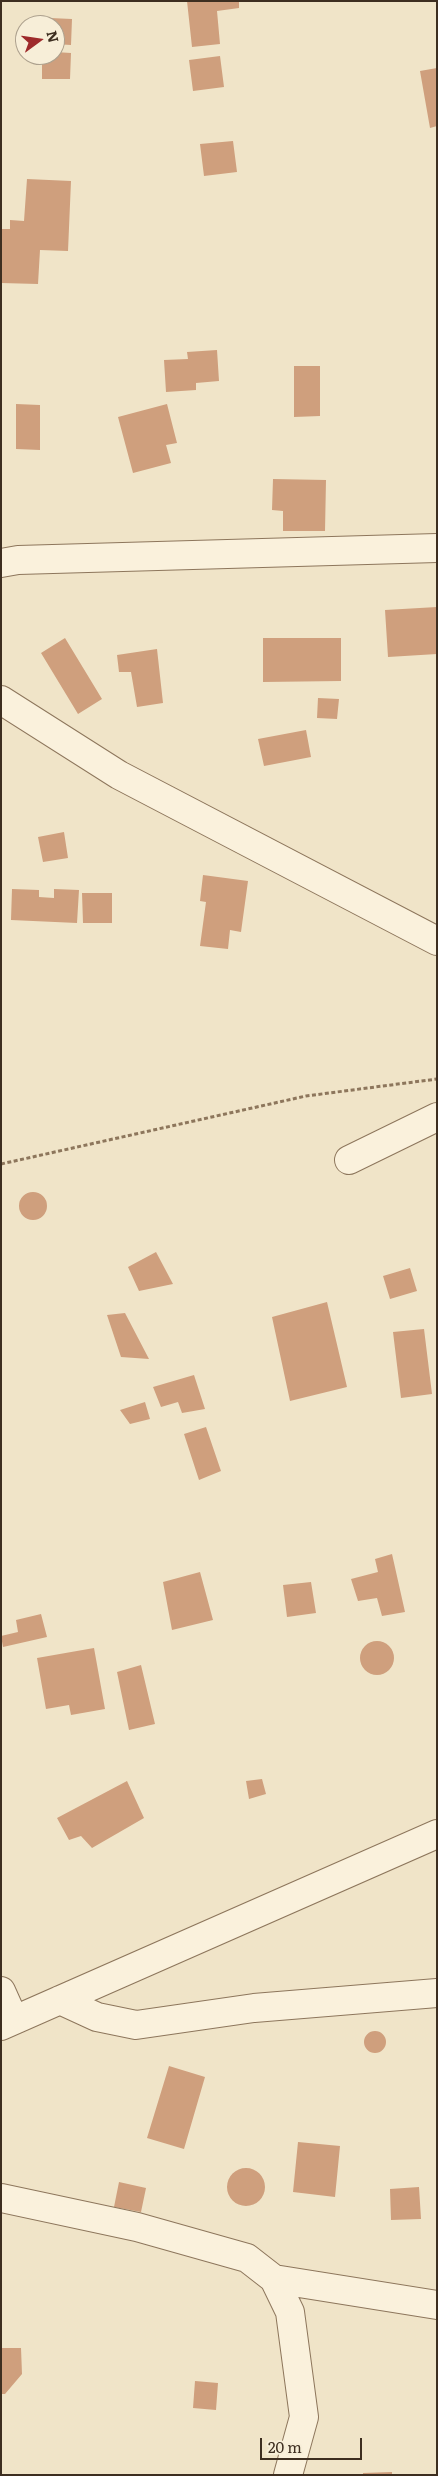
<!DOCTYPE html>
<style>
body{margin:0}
#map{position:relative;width:438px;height:2476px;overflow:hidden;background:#f0e4c8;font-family:Literata,serif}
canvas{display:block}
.frame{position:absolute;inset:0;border:2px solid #3d2e20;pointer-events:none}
.north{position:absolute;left:15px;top:15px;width:50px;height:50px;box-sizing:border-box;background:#f7eed8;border:1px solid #ada18e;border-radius:50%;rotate:76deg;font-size:14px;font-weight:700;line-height:20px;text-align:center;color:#3d2e20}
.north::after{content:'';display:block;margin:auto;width:18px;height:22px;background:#9e2a2b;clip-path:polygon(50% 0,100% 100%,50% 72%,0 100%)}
.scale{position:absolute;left:260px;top:2438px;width:102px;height:22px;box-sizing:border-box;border:2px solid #3d2e20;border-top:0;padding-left:6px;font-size:15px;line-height:18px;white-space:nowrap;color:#3d2e20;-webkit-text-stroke:4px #f7eed8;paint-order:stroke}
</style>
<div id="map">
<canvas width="438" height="2476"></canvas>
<div class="frame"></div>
<div class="north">N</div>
<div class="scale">20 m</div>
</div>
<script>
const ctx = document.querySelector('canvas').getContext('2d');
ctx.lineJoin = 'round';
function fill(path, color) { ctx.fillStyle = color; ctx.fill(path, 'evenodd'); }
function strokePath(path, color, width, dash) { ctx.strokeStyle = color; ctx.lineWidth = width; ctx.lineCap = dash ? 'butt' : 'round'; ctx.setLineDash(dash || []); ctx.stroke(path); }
fill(new Path2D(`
 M187 1H239V8L217 11 220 44 192 47Z
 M50 18 72 19 71 45 55 44V25H50Z
 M55 52 71 53 70 79H42V55H55Z
 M220 56 224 87 193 91 189 60Z
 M437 68V126L430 128 420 71Z
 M233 141 237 172 204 176 200 144Z
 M27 179 71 181 68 251 40 250 38 284 1 283V229H10V220L24 221Z
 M217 350 219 381 196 383V390L166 392 164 360 188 359 187 352Z
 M294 366H320V416L294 417Z
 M16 404 40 405V450L16 449Z
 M167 404 177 443 166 445 171 463 133 473 118 417Z
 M273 479 326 480 325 531H283V511L272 510Z
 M437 607V654L388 657 385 610Z
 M65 638 102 699 78 714 41 653Z
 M263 638H341V681L263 682Z
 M157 649 163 703 137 707 131 672H119L117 655Z
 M318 698 339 699 337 719 317 718Z
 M306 730 311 757 264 766 258 739Z
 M64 832 68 858 43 862 38 837Z
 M203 875 248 881 241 932 230 930 228 949 200 946 206 902 200 901Z
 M12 889 39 890V897L54 898V889L79 890 77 923 11 920Z
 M82 893H112V923H83Z
 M19 1206a14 14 0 1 1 28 0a14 14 0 1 1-28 0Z
 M156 1252 173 1284 139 1291 128 1267Z
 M410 1268 417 1291 390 1299 383 1276Z
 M327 1302 347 1387 290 1401 272 1317Z
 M125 1313 149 1359 121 1357 107 1315Z
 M424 1329 432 1394 401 1398 393 1332Z
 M194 1375 205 1409 182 1413 178 1402 161 1407 153 1387Z
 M145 1402 150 1419 130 1424 120 1410Z
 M206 1427 221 1471 199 1480 184 1434Z
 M392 1554 405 1612 382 1616 377 1598 358 1601 351 1579 378 1572 375 1559Z
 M200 1572 213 1620 172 1630 163 1582Z
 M311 1582 316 1613 287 1617 283 1585Z
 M41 1614 47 1637 3 1647 1 1636 18 1632 16 1620Z
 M360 1658a17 17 0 1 1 34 0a17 17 0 1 1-34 0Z
 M94 1648 105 1709 71 1715 69 1705 46 1709 37 1658Z
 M141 1665 155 1724 129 1730 117 1672Z
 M262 1779 266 1794 249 1799 246 1781Z
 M127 1781 144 1818 92 1848 81 1836 69 1840 57 1818Z
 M364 2042a11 11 0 1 1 22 0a11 11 0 1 1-22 0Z
 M169 2066 205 2077 184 2149 147 2138Z
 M298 2142 340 2146 335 2197 293 2192Z
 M227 2187a19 19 0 1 1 38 0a19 19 0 1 1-38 0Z
 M119 2182 146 2188 141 2212 114 2207Z
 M419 2187 421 2219 391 2220 390 2189Z
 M1 2348H21L22 2374 5 2394H1Z
 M195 2381 218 2383 216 2410 193 2408Z
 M392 2472V2475H363V2473Z`), '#cf9f7d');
const minor = new Path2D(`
 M1 563 18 560 437 548
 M1 700 119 775 437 941
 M349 1160 437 1117
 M1 1991 14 2020
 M60 2000 97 2017 136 2025 254 2008 437 1993
 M1 2026 437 1834
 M1 2198 137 2227 247 2258 274 2279 290 2312 304 2417 288 2475
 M274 2279 437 2305`);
strokePath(minor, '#8d765c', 30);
strokePath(new Path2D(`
 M1 1164 306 1096 437 1079`), '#8d765c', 3, [4, 2.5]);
strokePath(minor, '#faf1dc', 28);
</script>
